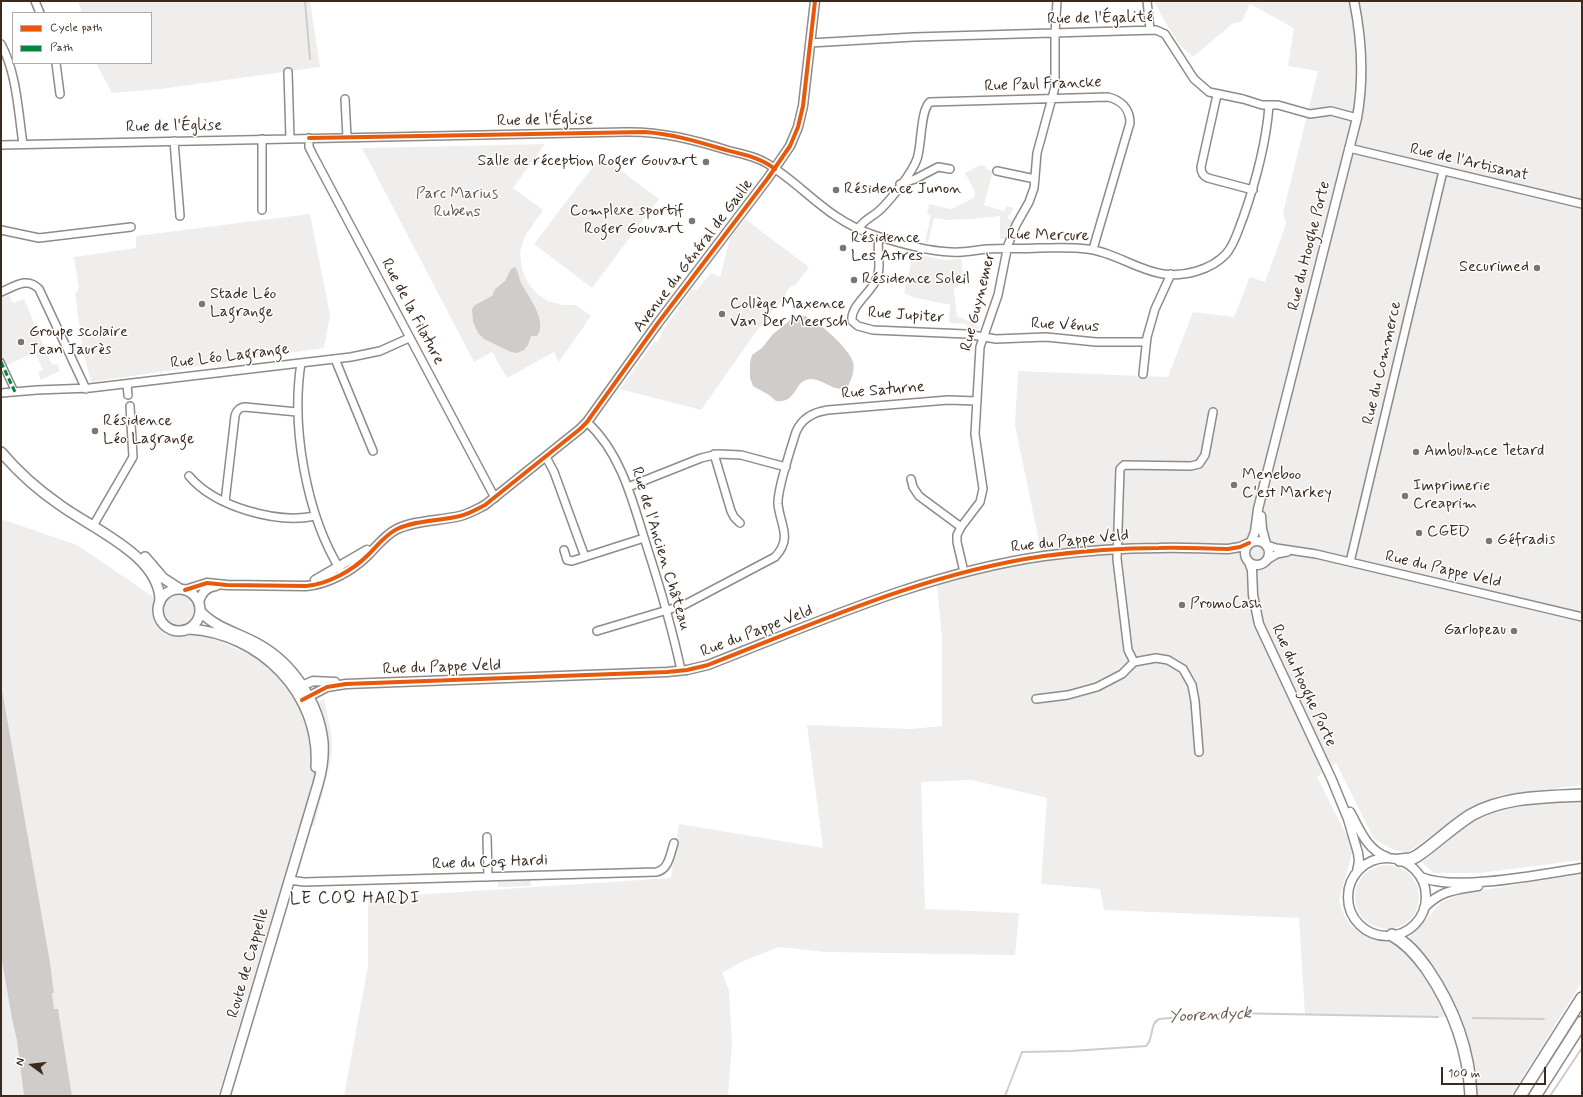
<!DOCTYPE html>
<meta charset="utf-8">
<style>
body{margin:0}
#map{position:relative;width:1583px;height:1097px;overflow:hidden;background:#fff;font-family:Mynerve,sans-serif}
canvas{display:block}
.frame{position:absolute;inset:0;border:2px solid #3b2a1e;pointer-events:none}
.legend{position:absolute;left:12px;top:12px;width:140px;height:52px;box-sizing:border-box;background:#fff;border:1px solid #b1aaa5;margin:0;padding:5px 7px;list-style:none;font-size:12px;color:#3b2a1e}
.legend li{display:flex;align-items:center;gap:8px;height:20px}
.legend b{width:20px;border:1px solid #b1aaa5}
.north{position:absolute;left:12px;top:1045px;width:40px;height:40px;-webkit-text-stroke:3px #fff;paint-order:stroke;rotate:285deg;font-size:11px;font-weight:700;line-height:16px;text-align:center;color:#3b2a1e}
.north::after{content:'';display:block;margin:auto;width:14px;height:18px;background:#3b2a1e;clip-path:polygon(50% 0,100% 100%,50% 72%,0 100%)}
.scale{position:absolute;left:1441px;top:1067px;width:105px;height:18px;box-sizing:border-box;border:2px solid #3b2a1e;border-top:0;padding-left:5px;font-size:12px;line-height:14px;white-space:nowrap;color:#3b2a1e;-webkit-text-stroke:3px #fff;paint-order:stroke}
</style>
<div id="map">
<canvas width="1583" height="1097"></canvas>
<div class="frame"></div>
<ul class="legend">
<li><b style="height:5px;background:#e8590c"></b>Cycle path</li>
<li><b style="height:5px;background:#00873e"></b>Path</li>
</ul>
<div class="north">N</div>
<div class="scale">100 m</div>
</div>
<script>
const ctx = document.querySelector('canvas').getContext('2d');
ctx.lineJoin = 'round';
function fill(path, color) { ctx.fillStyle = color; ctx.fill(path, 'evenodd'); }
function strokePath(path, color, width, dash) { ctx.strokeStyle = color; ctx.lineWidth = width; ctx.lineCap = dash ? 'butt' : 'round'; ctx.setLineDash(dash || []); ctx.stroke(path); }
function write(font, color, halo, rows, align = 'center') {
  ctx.font = font + ' Mynerve,sans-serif'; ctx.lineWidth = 3; ctx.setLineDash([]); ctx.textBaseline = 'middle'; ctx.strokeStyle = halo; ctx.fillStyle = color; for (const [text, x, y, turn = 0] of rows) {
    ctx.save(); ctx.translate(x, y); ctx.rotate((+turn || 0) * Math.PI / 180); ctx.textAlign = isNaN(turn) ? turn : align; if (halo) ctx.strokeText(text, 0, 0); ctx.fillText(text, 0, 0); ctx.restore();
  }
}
fill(new Path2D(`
 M78 1H310L320 67 161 89 112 93 96 63H151V13H82Z
 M1154 1H1582V785L1502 795 1474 805 1407 853 1390 848 1374 839 1336 763 1317 777 1349 840 1352 853 1339 901 1344 915 1352 927 1368 937 1402 944 1415 960 1440 1000 1447 1017 1305 1014 1299 918 1104 910 1100 889 1041 884 1047 798 972 780 921 782 925 909 1019 913 1015 955 825 952 779 947 741 962 722 973 729 990 732 1044 728 1096H344L368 966V898L671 878 679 824 823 848 807 725 911 729 942 726V638L937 585 1006 567 1043 561 1015 425 1018 371 1168 377 1193 312 1234 317 1250 277 1265 282 1286 224 1283 213 1318 71 1288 66 1294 28H1291L1290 26 1250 4 1242 21 1232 24 1193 57 1180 45 1165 22Z
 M545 144 513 188 543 210 525 236 520 252 522 269 527 282 537 294 548 301 562 305H576L591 316 559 362 554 352 507 378 492 352 474 362 362 148Z
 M601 156 659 199 592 288 534 244Z
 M980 165 986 166V169L993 171 984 205 1004 211 1006 206 1014 208 1007 219 1013 220 1004 239H1000V216L971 219 946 220 934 218 928 243 925 242 931 215 927 214 929 204 951 209 974 198 975 192 965 173Z
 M310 214 330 315 324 348 91 382 83 351 75 294 79 288 74 257 136 248V236Z
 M745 219 809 267 794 287 792 285 786 292 785 297 765 319 701 410 620 389 654 342H658L662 332 692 289 697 290 711 273 720 277 730 238Z
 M913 254 946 260 961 259 964 283 954 288 957 316 980 327 978 329H967V324L949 323 950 305 912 297 904 293Z
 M9 295 13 303 24 299 52 365 57 364 60 371 41 380 38 372 43 370 35 352 5 366 1 358V298Z
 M1 519 77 545 155 598 152 613 154 621 158 626 167 635 182 637 196 634 222 642 259 659 273 670 284 682 301 711 324 699 331 733 332 746 330 764 314 826H299L218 1096H72L58 1009H54L52 993 54 992 50 962 1 684Z
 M163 610a16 16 0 1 1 32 0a16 16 0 1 1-32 0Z
 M1582 800V860L1480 873H1433L1422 862 1482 814 1528 803Z
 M1355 897a32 32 0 1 1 64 0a32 32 0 1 1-64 0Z
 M1582 874V982L1511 1096H1475L1452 1003 1426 957 1409 937 1424 922 1440 903 1463 893Z
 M531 879V886L498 887V880Z
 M1 956 12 1019 17 1041 24 1096H1Z`), '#efeeed');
fill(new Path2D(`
 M515 267C519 273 519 279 522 285 529 297 548 322 537 336H531L528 345 524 350 517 353 511 352 484 339 478 333 473 322 472 309 475 305 492 296 495 289 505 281 511 269Z
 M801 315C815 317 849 348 853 362 855 369 852 379 848 386 836 395 823 378 810 379 794 380 797 404 776 401L769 395 753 386 750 378V363L752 355 762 348 773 334 793 318Z
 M1 684 50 962 54 993H52L54 1009H58L72 1096H24L17 1041 12 1019 1 956Z`), '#d0ccca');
strokePath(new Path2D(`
 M305 1 310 59
 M1473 1018 1544 1019
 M1005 1096 1022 1052 1071 1051 1146 1046C1154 1040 1149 1024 1159 1019L1228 1013 1438 1017
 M1550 1096 1582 1048`), '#d0ccca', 2);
const pedestrian = new Path2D(`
 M1 362 15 392`);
const minor = new Path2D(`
 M35 1 40 13
 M1147 1 1150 29
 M810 43 914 37 1156 30 1165 34 1194 79 1209 92 1243 99 1262 105H1278L1310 114 1331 111 1357 118
 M1 44C17 74 18 111 23 144
 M56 63 60 94
 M288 72 290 139
 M1217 95 1201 167C1201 172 1203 176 1208 178L1253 190
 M345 99 347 137
 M309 138V147L313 155 495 498
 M262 139V210
 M174 141 180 216
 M1 145 625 132C661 131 695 140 730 151 743 154 757 157 768 164 805 187 829 221 874 235 898 243 925 251 951 252 964 253 975 250 987 249 1005 248 1022 249 1039 248 1055 248 1071 247 1087 249 1114 252 1137 270 1163 274 1184 277 1211 270 1226 254 1235 244 1238 230 1243 218 1256 181 1266 145 1269 106
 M1349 148 1582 204
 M997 171 1035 179
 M900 184 915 179 938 167 950 169
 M858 229C864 219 873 217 881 209 892 198 912 173 917 159 922 145 920 110 930 102L1108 97C1121 100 1130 109 1130 123L1093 249
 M1 230 39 238 131 227
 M879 237C876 252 883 268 875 282 869 294 850 307 852 321L858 326 873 330 966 334 996 339 1046 337 1096 342H1146
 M1 292C14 287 27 276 39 289L86 389
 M335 359 373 451
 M301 363C291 427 306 515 341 571
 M1143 374 1147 337 1155 309 1171 274
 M127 384 128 395
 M1 393 37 390 90 388 351 357 380 351 409 338
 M587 422C622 454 633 503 647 547 660 587 672 628 681 670
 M714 454 731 511 734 517 740 523
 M546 457 554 472 585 557
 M189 476C215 507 277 524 315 516
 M911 479 913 487 919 496 961 527
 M628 487 701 458 718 454 741 455 786 467
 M225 502 235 416C236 411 240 407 245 407L297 412
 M93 526 133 457 130 406
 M1267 545 1276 548 1316 554 1582 617
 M564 550 567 560 572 561 644 538
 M1267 560 1277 554 1287 552
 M1350 562 1443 171
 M964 572 957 542V535L961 527 980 502 983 489 975 434 980 347 998 295 1008 245 1016 225 1029 202 1034 188 1037 153 1055 87V33L1057 1
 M597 631 684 605 775 557C793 538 780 525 778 504 777 490 791 448 796 432 802 418 813 412 828 410L948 400 977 401
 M1134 662 1128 650 1117 559 1120 469 1124 465 1191 466 1199 464 1205 455 1213 412
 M1036 699 1068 695 1097 687 1122 674 1134 662 1156 658 1168 660 1183 669 1192 685 1195 701 1199 752
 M487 837 488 877
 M289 880 304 882 656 872C669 870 670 854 674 843`);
const tertiary = new Path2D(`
 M1261 516 1262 529 1266 544
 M1245 553a12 12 0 1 1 24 0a12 12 0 1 1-24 0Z
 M1251 542 1255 532 1258 509 1357 118C1364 79 1362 40 1354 1
 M1249 562 1252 570 1253 595 1259 624 1332 780 1348 819 1358 853 1359 861 1357 872
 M315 580 367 550
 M185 590 207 583 227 585 306 586C328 584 352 571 368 555 377 546 385 535 397 529 416 520 439 521 460 516 469 514 477 509 485 505L580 429 587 422 658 323 768 178 790 146 798 127 803 106 815 1
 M199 603C201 593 206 587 216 586
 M297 688 313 681 335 682
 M304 699 327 687 346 684 667 672 687 670 708 665C818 622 926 573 1044 556 1082 551 1120 548 1159 548 1182 547 1205 549 1228 549L1240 547 1249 543
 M1350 812C1360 830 1367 850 1387 857
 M1348 897a39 39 0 1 1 78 0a39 39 0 1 1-78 0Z
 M1421 877C1455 892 1543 874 1582 868
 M1424 908C1441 890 1455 890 1478 886`);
const secondary = new Path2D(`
 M1 452C18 472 38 490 60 505 91 528 161 556 160 602
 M145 557 163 578 180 589
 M158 610a21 21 0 1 1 42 0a21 21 0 1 1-42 0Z
 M200 611C215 628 239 633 258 644 293 663 319 703 323 742 324 756 322 770 318 784L225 1096
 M189 629C260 633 321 694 316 767`);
const trunk = new Path2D(`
 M1400 860 1411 859 1417 856C1436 843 1452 827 1471 815 1505 796 1545 797 1582 795
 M1392 935C1407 943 1417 955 1427 969 1453 1007 1469 1050 1471 1096
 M1520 1096 1582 998
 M1535 1096 1582 1022`);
strokePath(pedestrian, '#8e8b88', 8);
strokePath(minor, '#8e8b88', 10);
strokePath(tertiary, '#8e8b88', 11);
strokePath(secondary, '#8e8b88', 12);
strokePath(trunk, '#8e8b88', 14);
strokePath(pedestrian, '#fff', 5);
strokePath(minor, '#fff', 7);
strokePath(tertiary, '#fff', 8);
strokePath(secondary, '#fff', 9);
strokePath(trunk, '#fff', 11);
strokePath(new Path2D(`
 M1 362 15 392`), '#00873e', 3, [6, 3]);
strokePath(new Path2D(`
 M309 138 645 132C673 134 699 142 726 150 743 154 761 158 775 169
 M185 590 207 583 227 585 306 586C328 584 352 571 368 555 377 546 385 535 397 529 416 520 439 521 460 516 469 514 477 509 485 505L580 429 587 422 658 323 768 178 790 146 798 127 803 106 815 1
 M302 700 327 687 346 684 667 672 687 670 708 665C818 622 926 573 1044 556 1082 551 1120 548 1159 548 1182 547 1205 549 1228 549L1240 547 1249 543`), '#e8590c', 4);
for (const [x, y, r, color] of [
 [706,162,4,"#80756d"],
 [836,190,4,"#80756d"],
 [692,221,4,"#80756d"],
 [843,248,4,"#80756d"],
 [1537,268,4,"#80756d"],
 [854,280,4,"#80756d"],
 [202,304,4,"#80756d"],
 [722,314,4,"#80756d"],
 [21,342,4,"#80756d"],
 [95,431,4,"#80756d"],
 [1416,452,4,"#80756d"],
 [1234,485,4,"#80756d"],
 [1405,496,4,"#80756d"],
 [1419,533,4,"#80756d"],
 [1489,541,4,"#80756d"],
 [1182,605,4,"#80756d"],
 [1514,631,4,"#80756d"]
]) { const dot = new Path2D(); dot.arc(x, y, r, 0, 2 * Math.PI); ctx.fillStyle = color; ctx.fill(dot); strokePath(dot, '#fff', 1.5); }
write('16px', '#3b2a1e', '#fff', [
 ["Rue de l'Égalité",1100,19,-1],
 ["Rue Paul Francke",1043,85,-2],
 ["Rue de l'Église",545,121,-1],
 ["Rue de l'Église",174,127,-1],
 ["Rue de l'Artisanat",1469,163,13],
 ["Rue Mercure",1048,236,1],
 ["Rue du Hooghe Porte",1310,246,-76],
 ["Avenue du Général de Gaulle",694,256,-53],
 ["Rue Guynemer",979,302,-76],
 ["Rue de la Filature",412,312,62],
 ["Rue Jupiter",906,316,4],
 ["Rue Vénus",1065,326,3],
 ["Rue Léo Lagrange",230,357,-7],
 ["Rue du Commerce",1383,363,-77],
 ["Rue Saturne",883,391,-5],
 ["Rue du Pappe Veld",1070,542,-6],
 ["Rue de l'Ancien Château",660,549,73],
 ["Rue du Pappe Veld",1443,570,13],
 ["Rue du Pappe Veld",757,632,-21],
 ["Rue du Pappe Veld",442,668,-2],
 ["Rue du Hooghe Porte",1303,686,65],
 ["Rue du Coq Hardi",490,863,-2],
 ["Route de Cappelle",249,963,-74]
]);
write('16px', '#3b2a1e', '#fff', [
 ["Salle de réception Roger Gouvart",698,162,"right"],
 ["Résidence Junon",844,190],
 ["Complexe sportif",684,212,"right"],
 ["Roger Gouvart",684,230,"right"],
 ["Résidence",851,239],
 ["Les Astres",851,257],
 ["Securimed",1529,268,"right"],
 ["Résidence Soleil",862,280],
 ["Stade Léo",210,295],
 ["Lagrange",210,313],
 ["Collège Maxence",730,305],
 ["Van Der Meersch",730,323],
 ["Groupe scolaire",29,333],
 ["Jean Jaurès",29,351],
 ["Résidence",103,422],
 ["Léo Lagrange",103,440],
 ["Ambulance Tetard",1424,452],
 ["Meneboo",1242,476],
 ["C'est Markey",1242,494],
 ["Imprimerie",1413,487],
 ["Creaprim",1413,505],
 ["CGED",1427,533],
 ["Géfradis",1497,541],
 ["PromoCash",1190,605],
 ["Garlopeau",1506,631,"right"]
], 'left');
write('16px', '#65584e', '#fff', [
 ["Parc Marius",457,195],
 ["Rubens",457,213]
]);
ctx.letterSpacing = '1px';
write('17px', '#3b2a1e', '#fff', [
 ["LE COQ HARDI",355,899]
]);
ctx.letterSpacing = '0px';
write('italic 17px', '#685b52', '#fff', [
 ["Yoorendyck",1210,1016,-3]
]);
</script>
